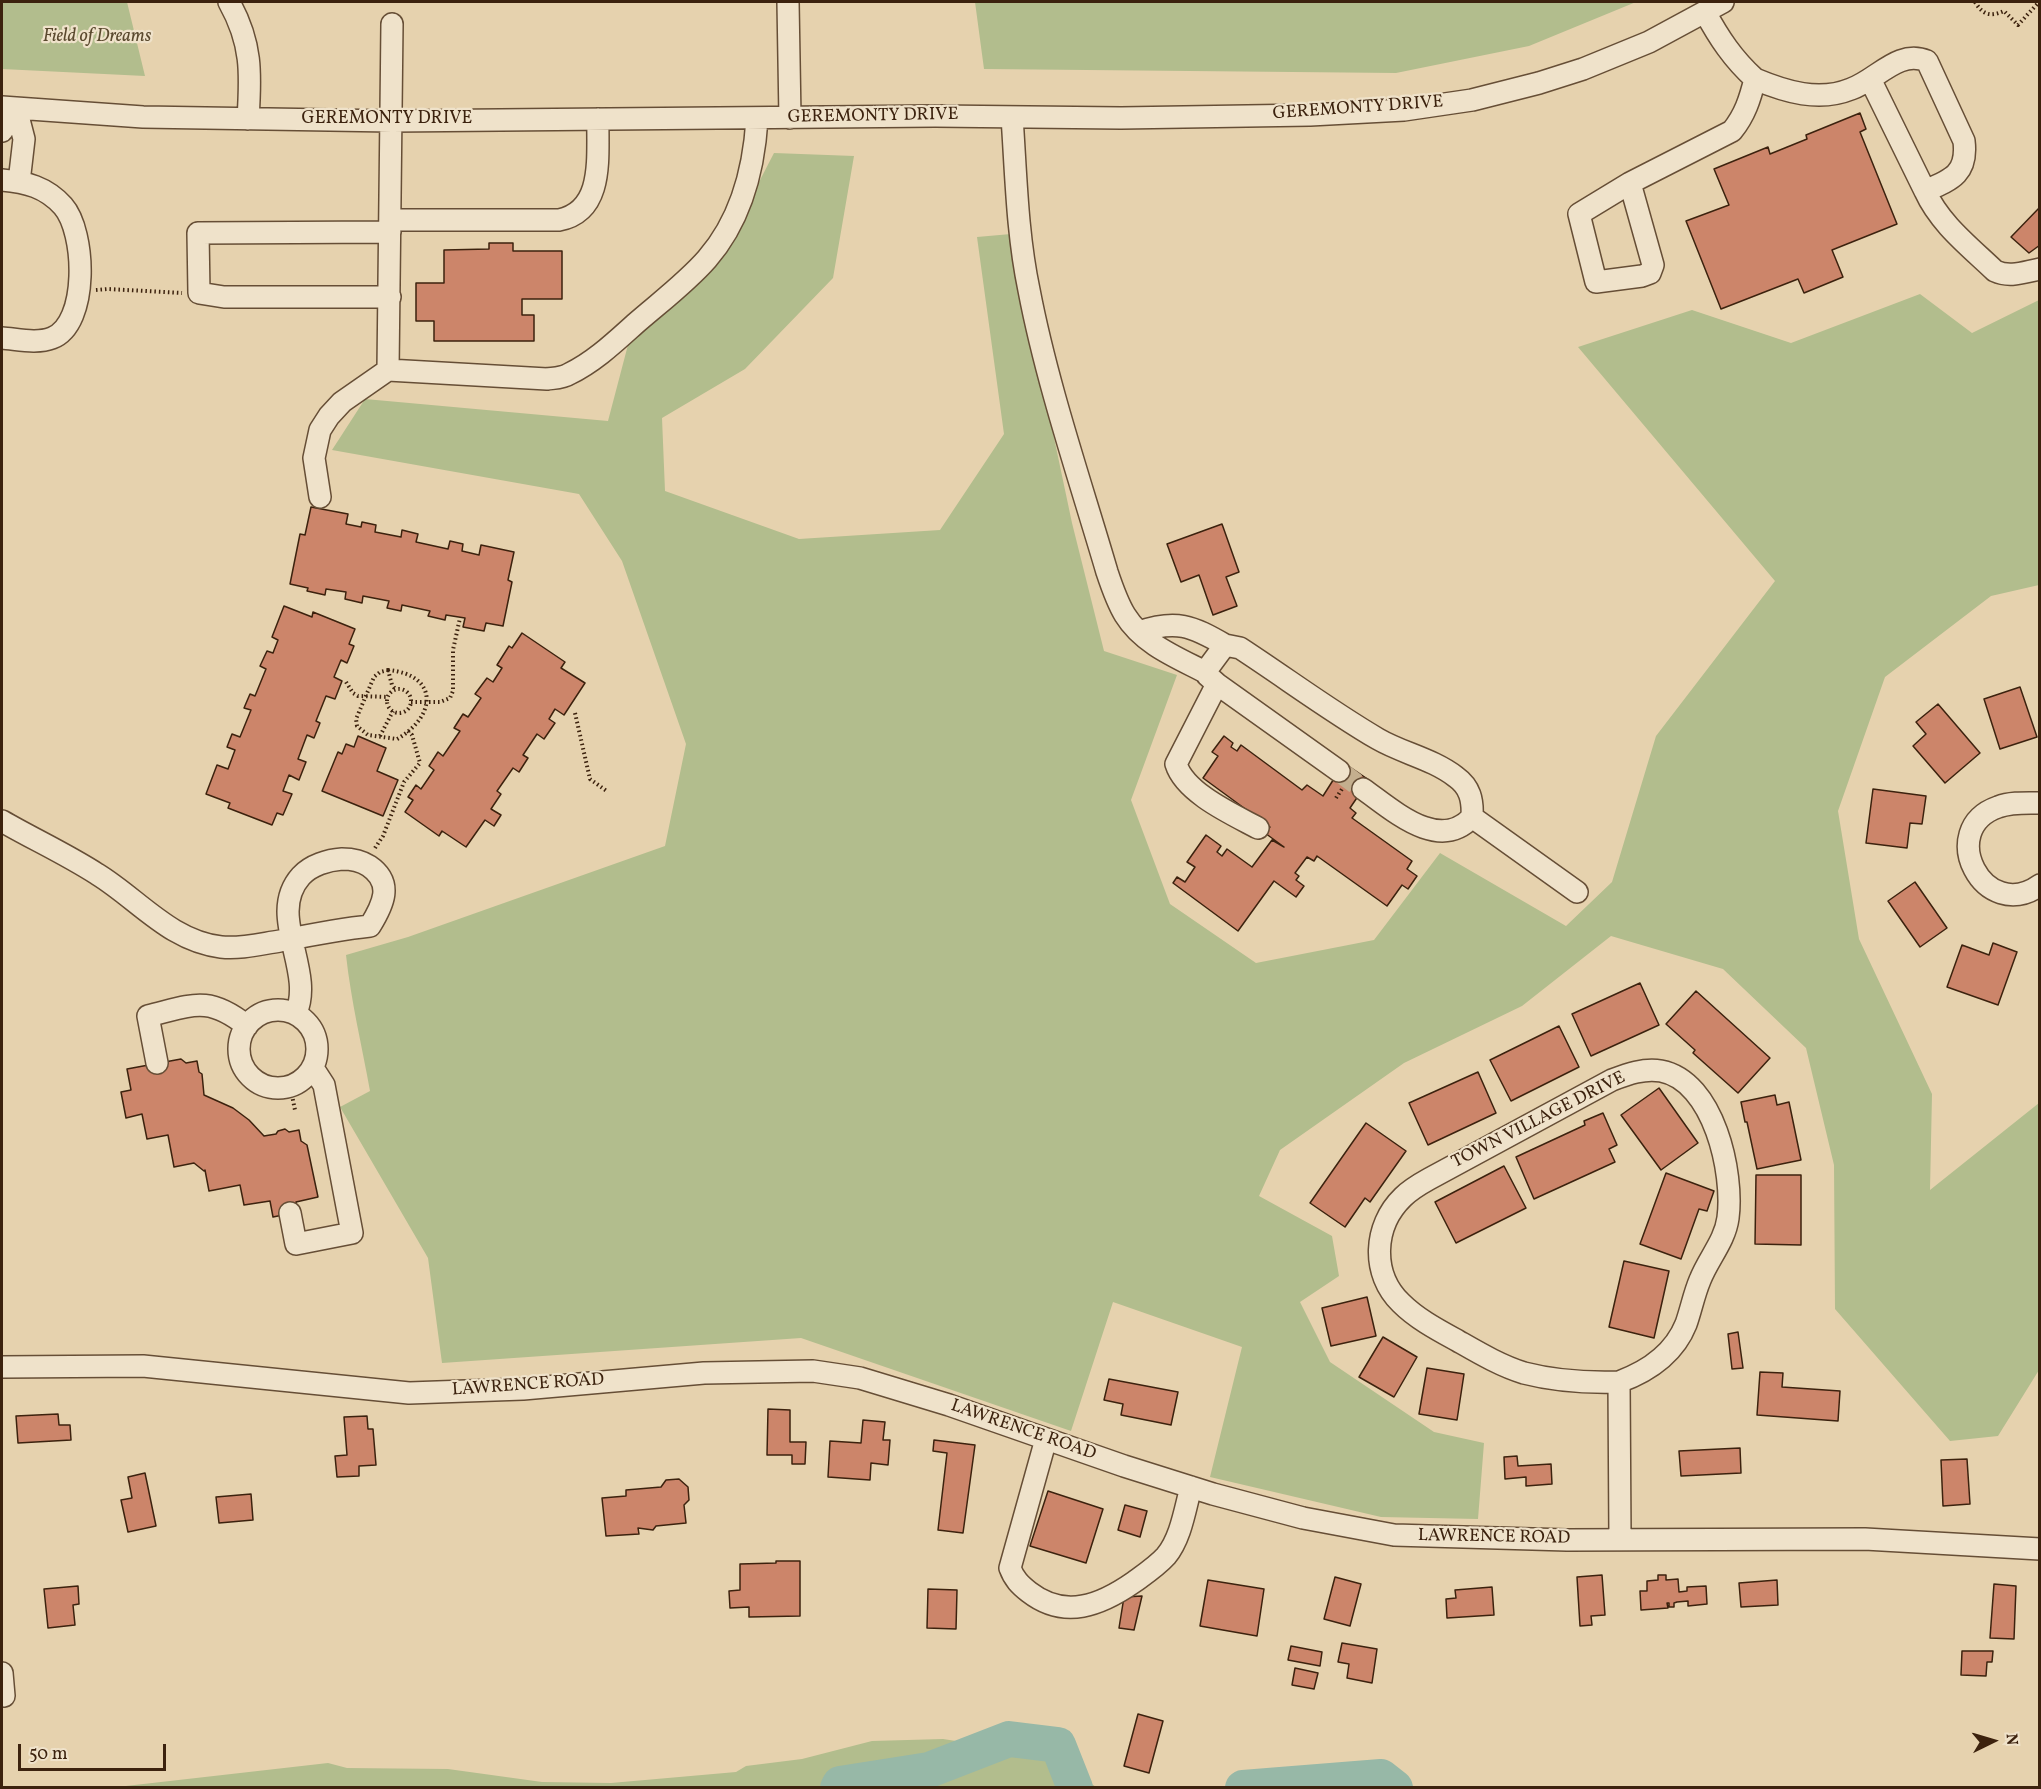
<!DOCTYPE html>
<style>
body{margin:0}
#map{position:relative;width:2041px;height:1789px;overflow:hidden;background:#e6d2ae;font-family:Vollkorn,serif}
canvas{display:block}
.frame{position:absolute;inset:0;border:3px solid #3c220e;pointer-events:none}
.north{position:absolute;left:1963px;top:1711px;width:60px;height:60px;-webkit-text-stroke:4px #efe2ca;paint-order:stroke;rotate:85deg;font-size:16px;font-weight:700;line-height:24px;text-align:center;color:#3c220e}
.north::after{content:'';display:block;margin:auto;width:21px;height:27px;background:#3c220e;clip-path:polygon(50% 0,100% 100%,50% 72%,0 100%)}
.scale{position:absolute;left:18px;top:1744px;width:148px;height:27px;box-sizing:border-box;border:3px solid #3c220e;border-top:0;padding-left:8px;font-size:18px;line-height:21px;white-space:nowrap;color:#3c220e;-webkit-text-stroke:4px #efe2ca;paint-order:stroke}
</style>
<div id="map">
<canvas width="2041" height="1789"></canvas>
<div class="frame"></div>
<div class="north">N</div>
<div class="scale">50 m</div>
</div>
<script>
const ctx = document.querySelector('canvas').getContext('2d');
ctx.lineJoin = 'round';
function fill(path, color) { ctx.fillStyle = color; ctx.fill(path, 'evenodd'); }
function strokePath(path, color, width, dash) { ctx.strokeStyle = color; ctx.lineWidth = width; ctx.lineCap = dash ? 'butt' : 'round'; ctx.setLineDash(dash || []); ctx.stroke(path); }
function write(font, color, halo, rows, align = 'center') {
  ctx.font = font + ' Vollkorn,serif'; ctx.lineWidth = 4.5; ctx.setLineDash([]); ctx.textBaseline = 'middle'; ctx.strokeStyle = halo; ctx.fillStyle = color; for (const [text, x, y, turn = 0] of rows) {
    ctx.save(); ctx.translate(x, y); ctx.rotate((+turn || 0) * Math.PI / 180); ctx.textAlign = isNaN(turn) ? turn : align; if (halo) ctx.strokeText(text, 0, 0); ctx.fillText(text, 0, 0); ctx.restore();
  }
}
fill(new Path2D(`
 M2 2H127L145 76 2 69Z
 M975 2H1636L1529 46 1396 73 984 69Z
 M774 153 854 156 833 278 745 369 662 418 665 491 799 539 940 530 1004 434 977 237 1011 234 1072 523 1104 651 1177 675 1131 800 1170 904 1256 963 1374 940 1440 853 1566 926 1612 882 1656 736 1775 581 1578 347 1692 310 1791 343 1920 294 1972 333 2039 300V585L1991 596 1885 677 1838 811 1859 939 1932 1094 1930 1190 2039 1103V1370L1998 1436 1950 1441 1835 1309 1834 1165 1806 1048 1723 969 1611 936 1522 1006 1404 1063 1280 1150 1259 1196 1332 1236 1339 1276 1300 1302 1330 1362 1434 1432 1484 1443 1478 1519 1381 1517 1210 1477 1242 1347 1113 1302 1071 1431 801 1338 442 1363 428 1258 340 1107 370 1091C362 1046 351 1001 346 955L408 937 665 846 686 744 622 561 579 494 332 450 365 399 608 421 629 341 716 265Z
 M943 1739 1015 1750 1058 1761 1096 1787H117L328 1763 347 1768 448 1769 542 1782 611 1783 736 1772 746 1766 802 1759 872 1741Z`), '#b2bd8d');
strokePath(new Path2D(`
 M838 1788 840 1784 929 1770 1009 1739 1058 1745 1075 1788
 M1243 1788 1381 1777 1395 1788`), '#97b8a7', 36);
const building = new Path2D(`
 M1860 113 1866 129 1860 132 1897 224 1832 250 1843 277 1804 293 1798 279 1721 309 1686 221 1729 205 1714 169 1768 147 1770 154 1807 139 1806 135Z
 M2040 207V245L2029 253 2011 237Z
 M489 243H513V251H562V299H522V315H534V341H434V321H416V283H444V250L489 249Z
 M311 507 348 514 346 524 361 527 362 522 376 525 375 532 401 537 402 530 418 534 416 542 448 549 450 541 463 544 462 551 479 555 481 545 514 552 508 580 512 582 503 626 486 623 484 631 463 627 465 618 446 615 445 620 428 616 430 611 402 605 401 611 387 608 389 601 363 596 362 603 345 599 346 592 326 589 325 595 307 591 308 588 290 584 300 534 305 535Z
 M1222 524 1239 572 1226 577 1237 606 1213 615 1199 575 1181 582 1167 544Z
 M284 606 312 617 313 612 355 629 349 644 354 646 347 663 341 660 334 677 342 681 335 699 326 696 316 721 320 723 314 738 307 735 298 759 306 762 299 780 289 775 283 791 292 794 283 815 277 813 272 825 228 808 230 803 206 794 217 765 228 769 235 750 227 747 232 734 240 737 251 710 244 708 250 694 255 696 266 669 260 666 267 651 273 653 278 640 272 637Z
 M522 633 565 662 561 668 585 683 564 715 555 709 549 719 555 723 544 739 537 734 523 755 528 758 519 772 513 768 497 791 501 794 491 809 501 815 494 826 485 820 466 847 442 831 439 836 405 812 413 800 408 797 416 785 421 789 434 770 429 766 438 752 443 756 460 731 454 728 463 714 468 717 481 698 475 694 487 678 493 682 502 668 497 665 509 646 512 648Z
 M2020 687 2037 737 2000 749 1984 699Z
 M1938 704 1980 753 1945 783 1913 746 1926 734 1916 722Z
 M358 736 386 748 377 771 398 780 383 816 322 791 338 752 342 754 346 744 354 747Z
 M1224 736 1233 743 1231 747 1237 751 1241 745 1302 790 1307 785 1323 796 1344 763 1369 780 1350 808 1356 813 1352 818 1412 861 1407 869 1417 876 1408 889 1402 885 1387 906 1317 856 1314 861 1307 857 1295 873 1299 876 1296 880 1304 886 1296 897 1274 881 1238 931 1173 883 1177 877 1185 882 1195 867 1187 862 1206 835 1221 846 1217 852 1222 856 1227 849 1252 867 1272 840 1284 847 1265 833 1270 827 1203 778 1218 756 1212 752Z
 M1873 789 1926 796 1922 824 1910 823 1907 848 1866 843Z
 M1915 882 1947 928 1920 947 1888 901Z
 M1993 943 2017 952 1998 1005 1947 987 1962 945 1989 955Z
 M1640 983 1659 1025 1591 1056 1572 1014Z
 M1696 991 1770 1058 1738 1093 1693 1053 1695 1050 1666 1024Z
 M1559 1026 1579 1067 1511 1101 1490 1060Z
 M181 1059 186 1063 197 1061 199 1072 202 1074 204 1095 233 1108 249 1120 264 1136 276 1134 278 1131 285 1129 289 1132 299 1130 301 1141 307 1145 318 1197 296 1202 298 1212 273 1217 270 1201 244 1205 240 1185 209 1191 205 1170 204 1171 194 1163 174 1167 168 1135 147 1139 142 1114 126 1118 121 1092 131 1090 127 1069Z
 M1478 1072 1496 1113 1428 1145 1409 1103Z
 M1659 1088 1698 1143 1661 1170 1621 1115Z
 M1775 1095 1777 1105 1789 1102 1801 1160 1757 1169 1747 1122H1745L1741 1102Z
 M1603 1113 1617 1145 1609 1149 1615 1162 1534 1199 1516 1157 1585 1125 1584 1121Z
 M1366 1123 1406 1151 1370 1202 1365 1198 1345 1227 1310 1203Z
 M1504 1166 1526 1208 1456 1243 1435 1202Z
 M1666 1173 1714 1191 1707 1211 1699 1209 1681 1259 1640 1244Z
 M1756 1175H1801V1245L1755 1244Z
 M1624 1261 1669 1271 1654 1338 1609 1327Z
 M1367 1297 1376 1336 1331 1346 1322 1308Z
 M1738 1332 1743 1368 1732 1369 1728 1334Z
 M1383 1337 1417 1357 1394 1397 1359 1377Z
 M1427 1368 1464 1374 1457 1420 1419 1414Z
 M1760 1372 1783 1373 1782 1387 1840 1391 1838 1421 1757 1415Z
 M1109 1379 1178 1392 1171 1425 1121 1415 1123 1404 1104 1400Z
 M768 1409 790 1410V1442H806L805 1464H792V1455H767Z
 M58 1414 59 1425H70L71 1440 18 1443 16 1416Z
 M367 1416 368 1429H373L376 1465 359 1466V1476L337 1477 335 1456 347 1455 344 1417Z
 M863 1420 885 1422 883 1440H890L888 1465 871 1463 870 1480 828 1477 830 1441 861 1443Z
 M934 1440 975 1445 963 1533 938 1530 947 1453 933 1451Z
 M1740 1448 1741 1473 1681 1476 1679 1451Z
 M1517 1456 1518 1466 1551 1464 1552 1484 1526 1486V1477L1505 1479 1504 1457Z
 M1967 1459 1970 1504 1943 1506 1941 1460Z
 M145 1473 156 1526 128 1532 121 1500 132 1498 128 1477Z
 M679 1479 688 1487 689 1500 684 1505 686 1523 656 1526 653 1530 638 1528 639 1534 606 1536 602 1498 626 1496V1490L661 1487 666 1480Z
 M1048 1491 1103 1509 1086 1563 1030 1546Z
 M251 1494 253 1520 219 1523 216 1497Z
 M1125 1505 1147 1511 1140 1537 1118 1530Z
 M776 1561H800V1616L749 1617V1607L730 1608 729 1591 740 1590V1564L776 1563Z
 M1602 1575 1605 1615 1591 1616 1592 1625 1580 1626 1577 1577Z
 M1658 1575H1666V1580L1678 1579 1679 1592 1687 1591V1587L1706 1586 1707 1604 1688 1606V1601L1677 1602 1674 1603V1607H1669V1603H1667L1668 1608 1641 1610 1640 1591H1647V1581L1658 1580Z
 M1335 1577 1361 1584 1350 1626 1324 1619Z
 M1208 1580 1264 1589 1257 1636 1200 1626Z
 M1777 1580 1778 1605 1741 1607 1739 1583Z
 M1994 1584 2016 1586 2014 1639 1990 1638Z
 M78 1586 79 1604 73 1605 75 1625 48 1628 44 1589Z
 M1492 1587 1494 1615 1447 1618 1446 1599 1456 1598 1455 1590Z
 M928 1589 957 1590 956 1629 927 1628Z
 M1142 1596 1134 1630 1119 1628 1124 1597Z
 M1342 1643 1377 1649 1372 1683 1347 1678 1349 1664 1338 1662Z
 M1291 1646 1322 1652 1320 1666 1288 1660Z
 M1962 1651H1993L1992 1662H1987L1986 1676 1961 1675Z
 M1295 1668 1318 1673 1314 1689 1292 1685Z
 M1138 1714 1163 1721 1149 1773 1124 1766Z`);
fill(building, '#cc856a');
strokePath(building, '#3c220e', 1.5);
strokePath(new Path2D(`
 M1339 771 1363 789`), '#c4af8e', 21, [21, 10]);
const minor = new Path2D(`
 M229 2C252 43 251 73 248 119
 M788 2 790 118
 M1755 79C1786 92 1819 102 1851 89 1877 80 1898 49 1927 61L1964 141C1968 174 1951 180 1925 191 1940 224 1969 246 1995 271 2010 278 2024 272 2040 269
 M1870 79 1925 191
 M2 107 143 117 392 121 935 116 1121 118 1310 115 1404 110 1472 100 1539 83 1583 69 1649 42 1723 2
 M16 108 24 139 19 182
 M1012 117C1016 174 1017 233 1029 290 1047 384 1080 480 1107 572 1112 587 1117 602 1125 615 1143 644 1176 657 1205 672L1225 645C1192 626 1176 619 1139 632
 M2 131 16 108
 M2 180C26 182 46 187 63 206 86 232 89 324 52 338 37 344 17 339 2 338
 M1630 183 1653 265 1650 273 1642 276 1596 282 1579 214 1630 183 1732 131C1745 115 1750 99 1755 79 1733 59 1719 38 1705 12
 M391 220H559C605 211 597 156 598 119
 M390 297H224L199 293 198 233 390 232
 M388 370 392 24
 M320 497 314 458 320 430 329 416 342 402 388 370 547 379C554 378 563 378 569 374 594 362 615 342 635 324 659 303 686 283 707 259 741 220 754 169 757 119
 M1225 645 1240 648C1286 678 1330 711 1378 739 1402 753 1433 759 1456 777 1470 787 1473 800 1472 817 1439 853 1393 810 1363 789
 M1207 675 1217 684 1339 771
 M1217 684 1176 764C1185 793 1232 814 1258 828
 M2040 803C2026 803 2011 802 1998 807 1935 829 1984 925 2040 885
 M1472 817 1577 892
 M2 821C33 839 66 854 97 874 138 899 170 941 221 947 241 949 260 944 280 941 310 935 340 929 370 926 383 905 394 883 369 866 360 860 352 859 342 859 328 860 311 865 301 876 266 915 315 970 296 1013
 M239 1049a39 39 0 1 1 78 0a39 39 0 1 1-78 0Z
 M157 1063 148 1016C193 1005 208 995 247 1026
 M290 1213 296 1244 352 1233 324 1085 313 1068
 M2 1367 143 1366 409 1393 523 1389 704 1373 813 1371 860 1378 949 1405 1124 1466 1213 1494 1303 1518 1394 1535 1567 1540 1865 1539 2040 1549
 M1619 1382C1587 1383 1555 1381 1524 1373 1501 1366 1479 1353 1458 1341 1438 1330 1417 1319 1401 1303 1371 1274 1373 1226 1403 1197 1410 1190 1420 1184 1429 1179L1612 1080C1628 1074 1644 1068 1661 1071 1714 1081 1734 1173 1728 1218 1725 1241 1708 1259 1700 1280 1694 1294 1691 1310 1686 1324 1674 1354 1649 1371 1619 1382L1620 1539
 M1046 1439 1010 1568C1014 1579 1020 1585 1029 1592 1065 1620 1101 1605 1134 1582 1145 1574 1157 1566 1166 1556 1181 1538 1185 1509 1191 1487
 M2 1673 4 1696`);
strokePath(minor, '#664e36', 24);
strokePath(new Path2D(`
 M1975 2C1983 15 1990 17 2004 11L2018 25 2039 2
 M96 290 108 289 182 293
 M388 670C440 675 436 717 397 739L368 735 357 726 356 719 374 677 380 672Z
 M388 670 392 685 396 690
 M346 682 353 693 358 696 388 697
 M387 701a12 12 0 1 1 24 0a12 12 0 1 1-24 0Z
 M411 702H440L450 698 453 691V650L460 618
 M575 713 590 779 608 792
 M380 736 393 711
 M1336 798 1342 789
 M375 848 383 836 404 782 420 763 412 735 408 731
 M290 1086 295 1110`), '#3c220e', 4, [1.5, 3]);
strokePath(minor, '#efe2ca', 21);
write('italic 18px', '#5a492e', '#efe2ca', [
 ["Field of Dreams",97,38]
]);
write('18px', '#3c220e', '#efe2ca', [
 ["GEREMONTY DRIVE",1358,109,-4],
 ["GEREMONTY DRIVE",873,117,-1],
 ["GEREMONTY DRIVE",387,120],
 ["TOWN VILLAGE DRIVE",1539,1121,-27],
 ["LAWRENCE ROAD",528,1386,-4],
 ["LAWRENCE ROAD",1023,1431,19],
 ["LAWRENCE ROAD",1494,1538,1]
]);
</script>
